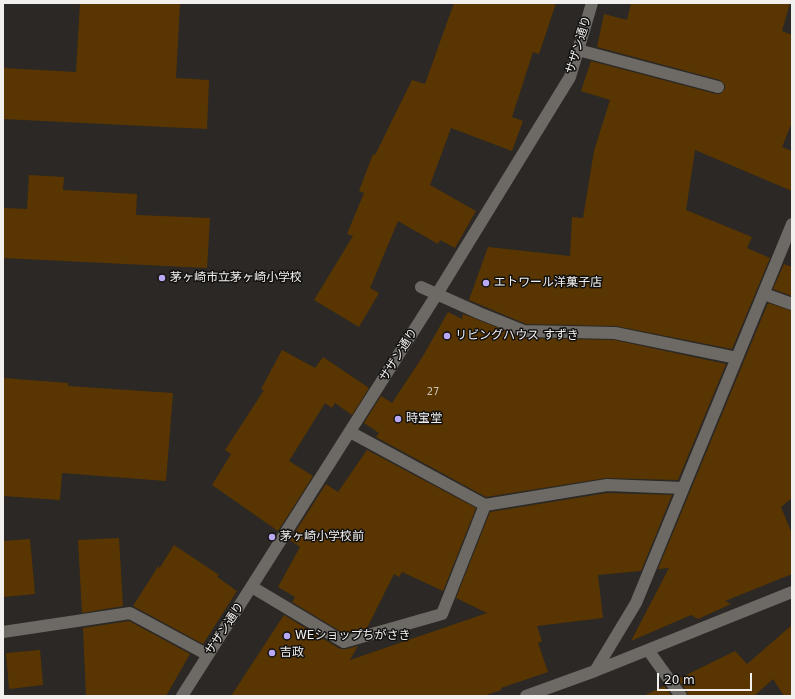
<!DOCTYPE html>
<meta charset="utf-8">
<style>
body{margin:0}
#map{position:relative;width:795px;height:699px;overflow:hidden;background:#2b2825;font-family:"DejaVu Sans",sans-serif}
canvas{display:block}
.frame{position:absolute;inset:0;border:4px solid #f2f0ee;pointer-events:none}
.scale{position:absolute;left:657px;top:673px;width:95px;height:18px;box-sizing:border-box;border:2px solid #f2f0ee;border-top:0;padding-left:5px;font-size:12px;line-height:14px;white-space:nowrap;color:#f2f0ee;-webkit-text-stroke:3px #131110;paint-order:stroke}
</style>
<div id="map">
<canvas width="795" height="699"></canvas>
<div class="frame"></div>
<div class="scale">20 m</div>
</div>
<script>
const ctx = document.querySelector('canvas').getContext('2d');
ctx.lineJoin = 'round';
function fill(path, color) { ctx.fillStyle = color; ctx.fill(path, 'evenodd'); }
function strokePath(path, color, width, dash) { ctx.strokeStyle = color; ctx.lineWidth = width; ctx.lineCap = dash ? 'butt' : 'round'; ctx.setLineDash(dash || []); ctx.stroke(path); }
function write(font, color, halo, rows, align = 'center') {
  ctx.font = font + ' "DejaVu Sans","Noto Sans JP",sans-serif'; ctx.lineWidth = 3; ctx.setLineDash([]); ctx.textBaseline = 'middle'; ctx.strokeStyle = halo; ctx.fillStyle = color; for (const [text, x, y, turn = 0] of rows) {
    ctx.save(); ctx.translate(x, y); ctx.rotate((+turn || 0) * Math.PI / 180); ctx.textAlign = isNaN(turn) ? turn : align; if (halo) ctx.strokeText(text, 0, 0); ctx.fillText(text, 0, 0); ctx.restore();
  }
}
fill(new Path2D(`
 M80 3H180L176 78 209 80 207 129 3 119V68L76 72Z
 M454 3H556L539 54 533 52 512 117 523 121 512 151 451 128 430 185 476 211 455 248 440 240 438 244 398 221 370 288 379 293 359 327 314 300 353 236 347 234 364 193 359 191 373 154 375 155 412 80 425 84Z
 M631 3H790L782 31 792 35V122L782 147 792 151V191L695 150 686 210 752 237 747 248 770 258 732 349 616 326 526 324 469 300 488 247 570 256 572 217 583 218 594 151 610 100 581 91 591 61 716 94H720L725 89V85L720 80 597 47 604 14 627 20Z
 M29 175 64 177 63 190 137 194 136 215 210 218 207 268 3 258V208L27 209Z
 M784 264 792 267V296L773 289Z
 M768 303 792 311V498L781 507 792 534V574L725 601 731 604 698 619 691 615 631 641 669 568 658 569Z
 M448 312 462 319 463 314 524 338 614 340 726 364 678 480 606 478 486 497 376 437 379 433 364 423 381 396 392 403 423 356Z
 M282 350 315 368 323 357 369 388 352 415 335 403 332 408 325 403 289 461 313 476 278 531 212 485 231 454 225 450 264 390 261 389Z
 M3 378 68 383V386L173 393 166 481 62 473 60 500 3 496Z
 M367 450 476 508 443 591 402 572 399 577 394 574 367 628 345 634 292 602 295 597 278 587 300 547 290 540 326 484 338 492Z
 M607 493 672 495 641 571 598 575 603 618 537 626 542 641 538 643 548 672 501 688V690L483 696H231L284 615 340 649H346L358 646 350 660 487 613 456 598 490 512Z
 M119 538 123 606 82 613 78 540Z
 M30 539 35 594 3 597V541Z
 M174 545 219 575 217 577 237 591 203 644 133 606 159 565V569Z
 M129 621 190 654 166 696H86L83 628Z
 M792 625V696H784L773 679 754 696H688L687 692 678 679 735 651 747 664Z
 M40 650 43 685 9 689 6 653Z
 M664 686 672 696H643Z`), '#593601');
strokePath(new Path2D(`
 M578 50 718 87
 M421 287 479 313 524 331 615 333 737 358
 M764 294 792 304
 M350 432 485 505 607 485 683 488
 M252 587 344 642 442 614 485 505
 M3 632 130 613 208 655
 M648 650 681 696
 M595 671 636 603 792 224
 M182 696 437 294 570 77 592 3
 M526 696 595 671 792 592`), '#6d6a66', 12);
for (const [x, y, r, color] of [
 [162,278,4,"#baaaf6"],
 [486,283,4,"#baaaf6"],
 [447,336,4,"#baaaf6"],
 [398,419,4,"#baaaf6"],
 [272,537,4,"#baaaf6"],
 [287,636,4,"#baaaf6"],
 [272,653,4,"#baaaf6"]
]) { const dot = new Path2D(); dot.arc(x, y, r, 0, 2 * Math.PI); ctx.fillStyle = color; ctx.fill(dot); strokePath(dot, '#131110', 1.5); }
write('10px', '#ccc2b3', null, [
 ["27",433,392]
]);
write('12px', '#f2f0ee', '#131110', [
 ["サザン通り",579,45,-73],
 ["サザン通り",399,355,-58],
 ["サザン通り",225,629,-57]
]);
write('12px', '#f2f0ee', '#131110', [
 ["茅ヶ崎市立茅ヶ崎小学校",170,278],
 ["エトワール洋菓子店",494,283],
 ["リビングハウス すずき",455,336],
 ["時宝堂",406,419],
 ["茅ヶ崎小学校前",280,537],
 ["WEショップちがさき",295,636],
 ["吉政",280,653]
], 'left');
</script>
